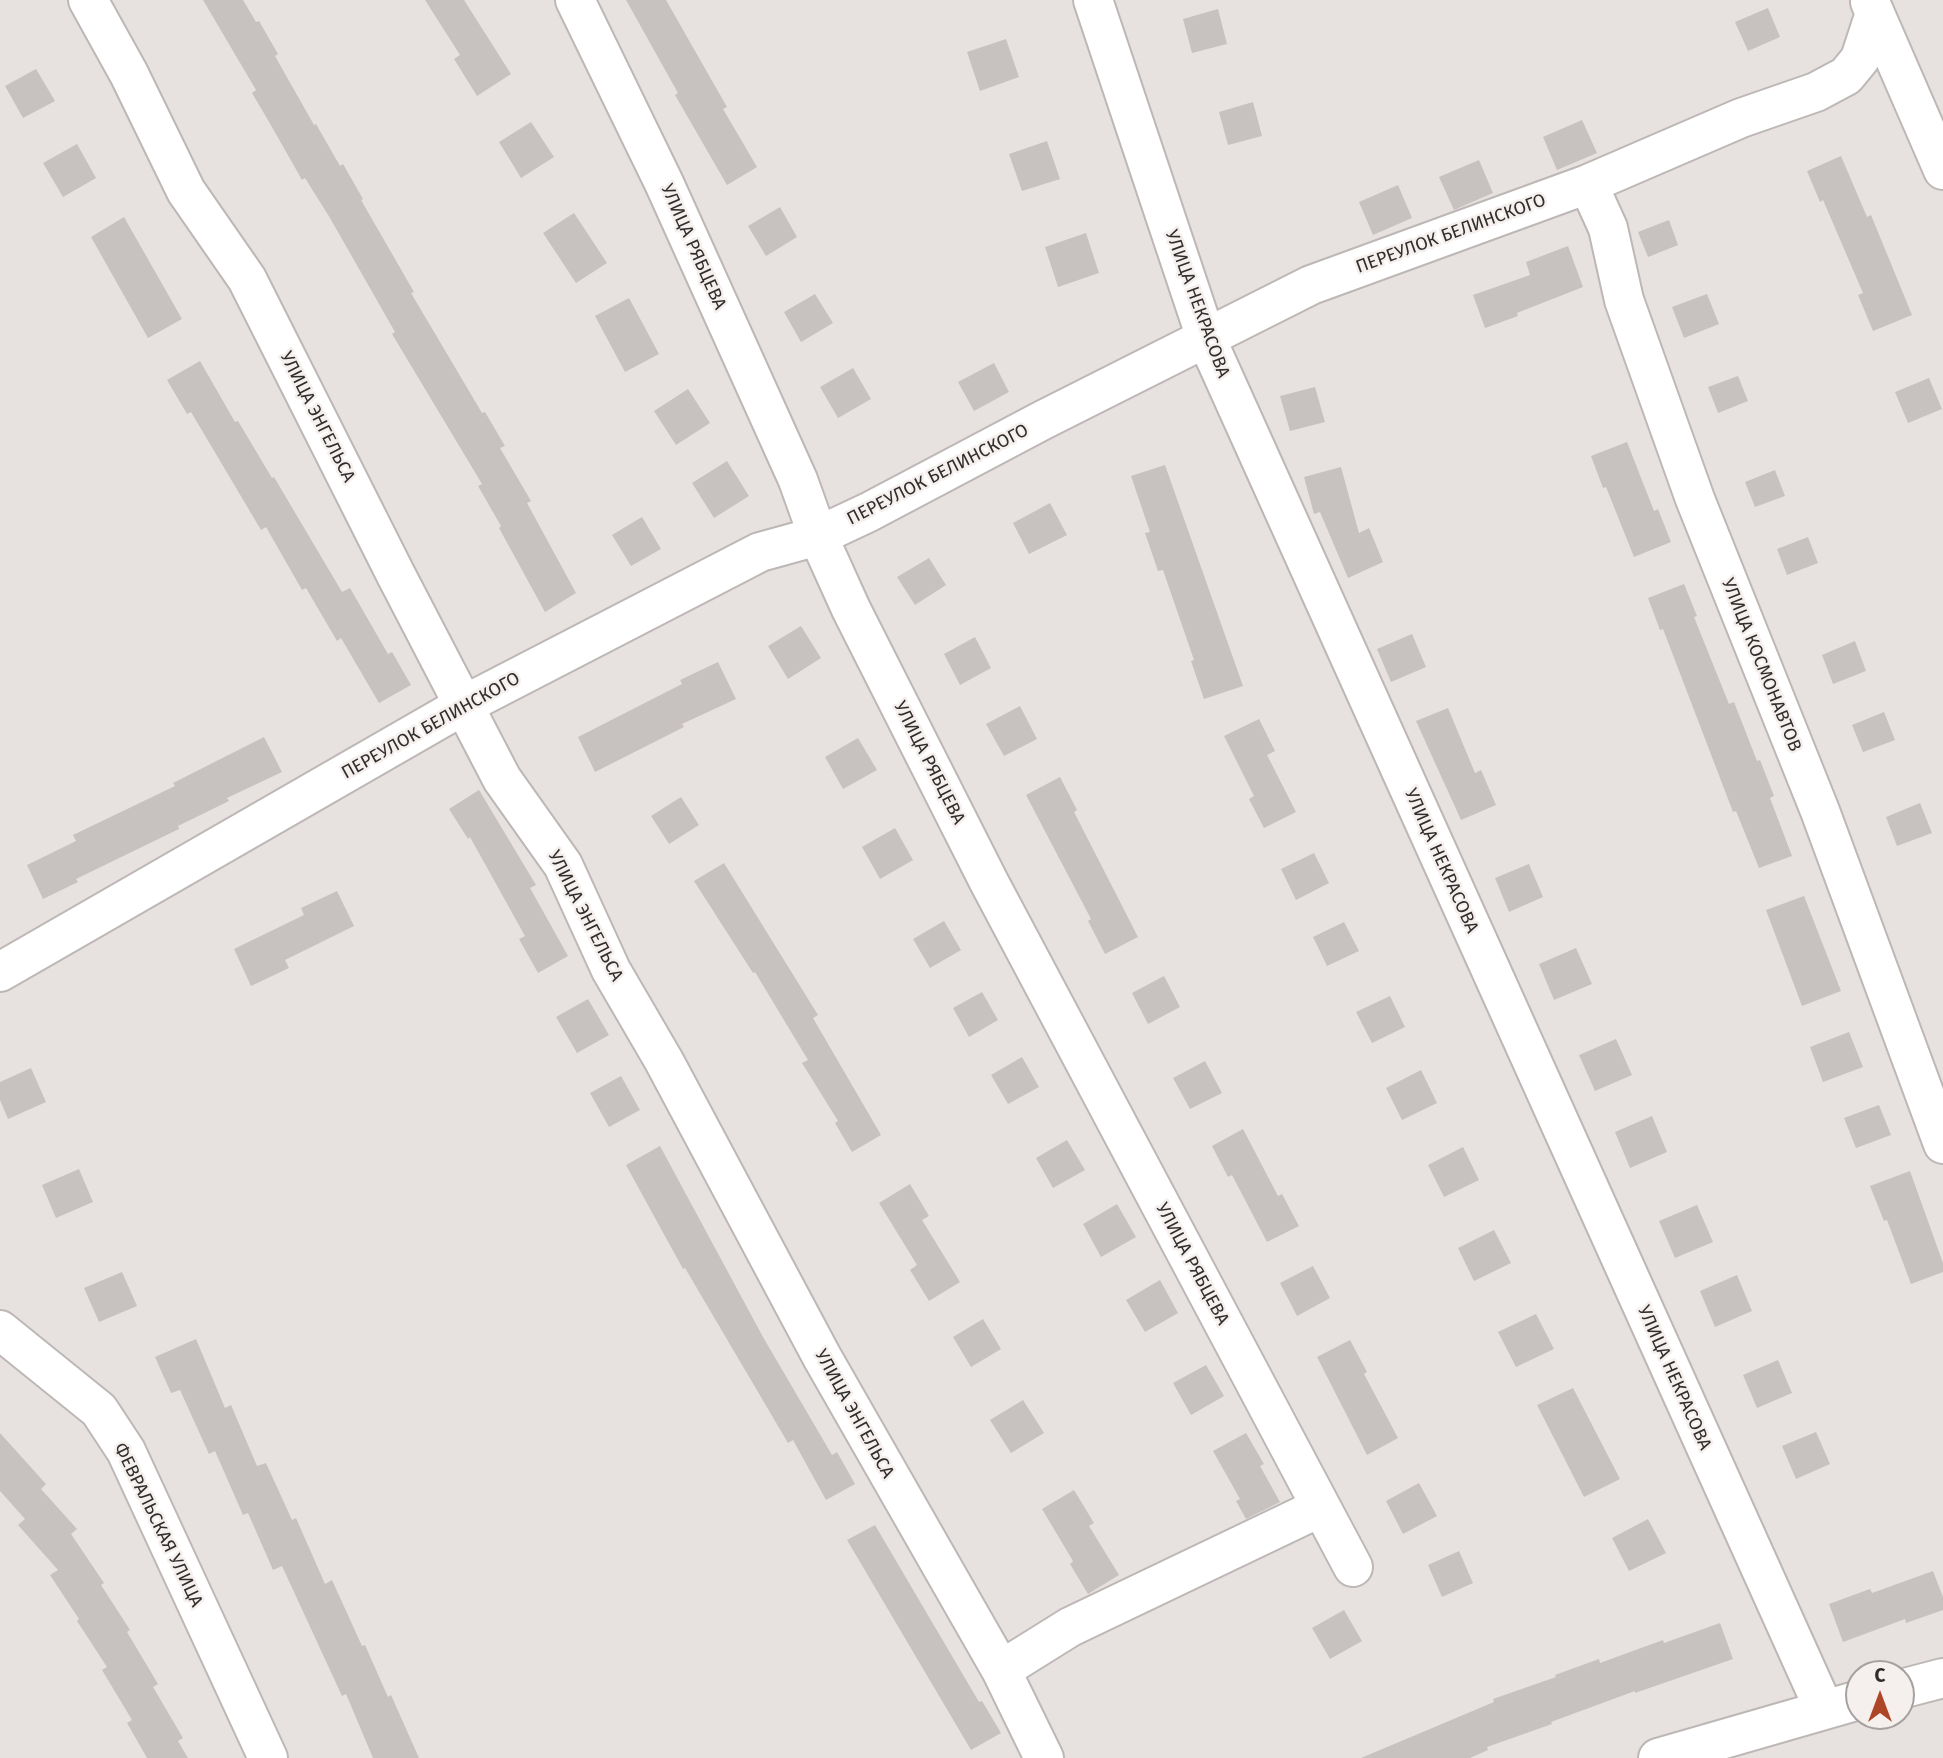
<!DOCTYPE html>
<meta charset="utf-8">
<style>
body{margin:0}
#map{position:relative;width:1943px;height:1758px;overflow:hidden;background:#e7e2e0;font-family:"Fira Sans",sans-serif}
canvas{display:block}
.north{position:absolute;left:1845px;top:1660px;width:70px;height:70px;box-sizing:border-box;background:#f5efed;border:2px solid #a6a1a0;border-radius:50%;rotate:0deg;font-size:19px;font-weight:700;line-height:28px;text-align:center;color:#302d2d}
.north::after{content:'';display:block;margin:auto;width:24px;height:32px;background:#ad4527;clip-path:polygon(50% 0,100% 100%,50% 72%,0 100%)}
</style>
<div id="map">
<canvas width="1943" height="1758"></canvas>
<div class="north">С</div>
</div>
<script>
const ctx = document.querySelector('canvas').getContext('2d');
ctx.lineJoin = 'round';
function fill(path, color) { ctx.fillStyle = color; ctx.fill(path, 'evenodd'); }
function strokePath(path, color, width, dash) { ctx.strokeStyle = color; ctx.lineWidth = width; ctx.lineCap = dash ? 'butt' : 'round'; ctx.setLineDash(dash || []); ctx.stroke(path); }
function write(font, color, halo, rows, align = 'center') {
  ctx.font = font + ' "Fira Sans",sans-serif'; ctx.lineWidth = 5; ctx.setLineDash([]); ctx.textBaseline = 'middle'; ctx.strokeStyle = halo; ctx.fillStyle = color; for (const [text, x, y, turn = 0] of rows) {
    ctx.save(); ctx.translate(x, y); ctx.rotate((+turn || 0) * Math.PI / 180); ctx.textAlign = isNaN(turn) ? turn : align; if (halo) ctx.strokeText(text, 0, 0); ctx.fillText(text, 0, 0); ctx.restore();
  }
}
fill(new Path2D(`
 M203 0H243L256 22 259 21 278 54 275 56 314 125 316 124 340 166 343 164 363 199 361 200 414 292 411 293 482 413 485 412 505 446 500 448 531 501 527 503 576 593 545 612 499 528 501 526 478 486 482 484 392 334 395 332 330 218 305 178 302 180 272 127 252 93 256 90Z
 M425 0H464L511 74 477 96 454 59 460 55Z
 M626 0H666L727 107 723 109 757 167 727 185 675 95 678 93Z
 M1768 8 1780 37 1748 51 1735 22Z
 M1218 9 1227 44 1192 53 1183 19Z
 M1006 39 1019 77 980 91 967 52Z
 M36 69 55 101 23 118 5 86Z
 M1253 102 1262 136 1228 145 1219 112Z
 M1582 120 1597 153 1557 170 1543 137Z
 M531 122 554 157 521 178 499 142Z
 M1047 141 1060 179 1022 191 1009 154Z
 M77 144 96 178 63 197 43 163Z
 M1841 156 1867 217 1871 215 1912 315 1873 331 1858 295 1863 293 1823 200 1820 202 1807 171Z
 M1479 160 1493 193 1454 210 1439 177Z
 M1398 185 1412 218 1373 235 1359 202Z
 M780 207 797 237 766 256 748 226Z
 M574 213 607 263 576 283 543 233Z
 M124 217 182 319 148 338 91 237Z
 M1669 220 1678 245 1648 257 1638 232Z
 M1086 233 1099 273 1058 287 1045 247Z
 M1568 246 1583 287 1517 313 1518 316 1485 328 1473 295 1530 275 1526 262Z
 M815 294 833 323 801 342 784 312Z
 M1707 294 1719 324 1684 338 1672 307Z
 M629 298 659 354 625 372 595 316Z
 M200 361 235 422 238 421 272 478 274 477 342 592 350 588 388 654 392 652 411 685 379 703 341 638 337 641 306 588 302 590 266 527 261 530 191 412 187 414 167 380Z
 M994 363 1009 392 974 411 958 382Z
 M853 368 871 399 838 418 820 387Z
 M1738 376 1748 401 1718 413 1708 387Z
 M1929 378 1942 409 1908 423 1895 392Z
 M1315 387 1325 422 1290 431 1280 396Z
 M688 389 710 423 676 445 654 411Z
 M1627 442 1654 511 1658 509 1671 542 1634 557 1606 487 1603 488 1591 456Z
 M727 461 749 496 714 518 692 483Z
 M1165 465 1243 686 1204 699 1191 661 1194 660 1163 570 1158 571 1145 533 1150 532 1131 476Z
 M1341 467 1359 533 1369 528 1383 562 1348 578 1320 512 1314 514 1304 477Z
 M1775 470 1785 496 1755 507 1745 482Z
 M1050 503 1067 535 1029 554 1013 523Z
 M642 517 661 549 631 566 612 535Z
 M1808 537 1818 563 1787 575 1777 549Z
 M929 558 946 585 915 605 897 577Z
 M1684 584 1697 616 1694 617 1729 704 1734 702 1757 761 1760 760 1774 796 1770 798 1792 856 1759 868 1736 811 1733 812 1663 629 1660 630 1648 598Z
 M801 626 821 658 788 679 768 646Z
 M1412 634 1426 667 1391 682 1377 649Z
 M975 637 991 668 960 685 944 654Z
 M1855 641 1866 671 1833 684 1822 655Z
 M718 662 736 699 682 724 684 727 595 772 578 737 682 684 680 680Z
 M1020 706 1037 739 1004 756 986 724Z
 M1448 708 1475 773 1481 770 1496 805 1461 820 1416 721Z
 M1884 712 1895 740 1863 752 1852 725Z
 M1259 719 1275 751 1267 755 1296 812 1264 828 1249 799 1254 796 1224 736Z
 M264 737 282 772 227 798 229 801 178 826 179 829 76 879 78 882 43 899 27 865 76 841 73 835 175 786 173 783Z
 M858 738 877 770 843 789 825 757Z
 M1060 777 1077 810 1074 812 1138 937 1105 954 1088 921 1091 919 1026 795Z
 M479 790 536 885 530 888 568 956 538 973 519 939 525 936 470 837 468 839 449 809Z
 M681 797 699 825 669 844 651 816Z
 M1920 803 1932 833 1897 846 1886 817Z
 M895 828 913 860 880 879 862 847Z
 M1314 853 1329 883 1296 900 1281 869Z
 M724 863 818 1015 813 1018 881 1135 852 1152 835 1123 838 1121 802 1063 808 1060 755 972 753 973 694 881Z
 M1529 864 1543 897 1509 912 1495 878Z
 M337 891 354 926 285 960 289 968 251 986 234 949 304 915 301 908Z
 M1804 896 1841 991 1802 1006 1766 910Z
 M944 921 961 950 930 968 913 939Z
 M1344 922 1359 951 1327 966 1313 937Z
 M1576 948 1592 984 1554 1000 1539 964Z
 M1164 976 1180 1007 1148 1024 1132 993Z
 M982 992 998 1020 969 1037 953 1008Z
 M1390 996 1405 1027 1372 1043 1356 1012Z
 M588 999 609 1035 577 1053 556 1017Z
 M1849 1032 1863 1067 1823 1082 1810 1047Z
 M1616 1039 1632 1075 1595 1091 1579 1055Z
 M1022 1057 1039 1087 1008 1104 991 1075Z
 M1205 1061 1222 1093 1190 1109 1173 1078Z
 M31 1068 46 1102 8 1119 0 1100V1082Z
 M1421 1070 1437 1103 1402 1120 1386 1088Z
 M621 1076 640 1110 609 1127 590 1093Z
 M1879 1105 1891 1135 1856 1148 1844 1118Z
 M1652 1116 1667 1152 1630 1168 1615 1132Z
 M1243 1129 1278 1196 1282 1194 1299 1226 1267 1242 1232 1175 1228 1177 1212 1146Z
 M1067 1140 1085 1170 1053 1188 1036 1158Z
 M660 1146 763 1337 832 1455 837 1452 855 1484 826 1500 793 1440 788 1443 685 1268 683 1269 626 1165Z
 M1463 1147 1479 1180 1444 1197 1428 1165Z
 M79 1169 93 1202 56 1218 42 1185Z
 M1910 1171 1943 1263V1272L1911 1284 1887 1220 1884 1221 1870 1186Z
 M910 1184 929 1216 922 1220 960 1282 929 1301 910 1270 917 1265 879 1203Z
 M1117 1204 1136 1237 1101 1257 1083 1224Z
 M1697 1205 1713 1242 1675 1258 1659 1221Z
 M1494 1230 1511 1263 1474 1281 1458 1248Z
 M1313 1266 1330 1298 1297 1316 1280 1283Z
 M122 1272 137 1306 99 1322 84 1288Z
 M1737 1275 1752 1311 1715 1327 1700 1291Z
 M1160 1280 1178 1313 1145 1332 1126 1300Z
 M1536 1314 1554 1349 1516 1367 1498 1332Z
 M983 1319 1001 1349 971 1367 953 1337Z
 M196 1339 225 1408 231 1405 257 1466 266 1463 292 1520 296 1518 325 1584 332 1580 362 1646 365 1645 388 1697 391 1695 419 1758H373L346 1694 342 1696 282 1566 273 1570 248 1513 243 1515 215 1451 209 1454 180 1390 171 1393 155 1357Z
 M1350 1340 1367 1372 1364 1374 1398 1438 1367 1455 1317 1357Z
 M1778 1360 1792 1393 1757 1408 1743 1375Z
 M1206 1365 1224 1396 1191 1415 1173 1383Z
 M1573 1388 1620 1479 1584 1497 1537 1405Z
 M1023 1400 1044 1433 1011 1453 990 1420Z
 M1816 1432 1830 1464 1796 1479 1782 1446Z
 M0 1433 46 1484 41 1489 77 1529 71 1534 104 1583 101 1585 130 1630 127 1632 158 1684 153 1687 183 1738 178 1741 188 1758H147L127 1723 132 1720 102 1670 107 1667 77 1621 79 1619 50 1575 58 1570 18 1525 25 1519 0 1491Z
 M1246 1433 1264 1464 1260 1466 1280 1502 1246 1519 1236 1501 1240 1499 1213 1451Z
 M1419 1483 1437 1516 1403 1534 1386 1501Z
 M1074 1490 1094 1523 1089 1526 1119 1575 1088 1594 1070 1564 1073 1561 1042 1509Z
 M1648 1519 1666 1553 1629 1571 1612 1538Z
 M875 1525 979 1702 982 1701 1001 1733 971 1750 847 1540Z
 M1459 1551 1473 1583 1442 1597 1428 1565Z
 M1933 1571 1943 1597V1610L1906 1623 1905 1619 1843 1642 1829 1604 1870 1589 1872 1593Z
 M1344 1610 1362 1641 1330 1659 1312 1628Z
 M1720 1623 1733 1659 1635 1693V1691L1551 1722 1552 1724 1487 1747 1488 1750 1470 1758H1361L1494 1702 1493 1699 1556 1677 1555 1675 1599 1659 1600 1663 1663 1640 1664 1643Z`), '#c7c1bf');
const minor = new Path2D(`
 M88 0 129 74 186 191 247 279 396 575 502 779 563 865 611 970 664 1061 822 1357 1001 1670 1044 1758
 M575 0 664 183 798 480 818 536 851 609 989 882 1353 1567
 M1093 0 1206 338 1824 1709
 M1870 2 1943 170
 M1588 184 1608 228 1624 300 1695 499 1820 811 1943 1144
 M0 972 464 705 760 552 818 536 869 512 1043 420 1311 285 1588 184 1741 118 1816 92 1846 76 1860 59 1875 13
 M0 1330 99 1410 126 1451 268 1758
 M1001 1670 1070 1627 1321 1507
 M1901 1689 1943 1678
 M1658 1758 1859 1700`);
strokePath(minor, '#bdb7b6', 42);
strokePath(minor, '#fff', 38);
write('18px', '#302d2d', '#f5efed', [
 ["ПЕРЕУЛОК БЕЛИНСКОГО",1451,234,-20],
 ["УЛИЦА РЯБЦЕВА",693,247,66],
 ["УЛИЦА НЕКРАСОВА",1197,304,70],
 ["УЛИЦА ЭНГЕЛЬСА",317,417,63],
 ["ПЕРЕУЛОК БЕЛИНСКОГО",938,475,-27],
 ["УЛИЦА КОСМОНАВТОВ",1761,665,68],
 ["ПЕРЕУЛОК БЕЛИНСКОГО",431,726,-29],
 ["УЛИЦА РЯБЦЕВА",929,763,63],
 ["УЛИЦА НЕКРАСОВА",1441,861,66],
 ["УЛИЦА ЭНГЕЛЬСА",585,916,63],
 ["УЛИЦА РЯБЦЕВА",1192,1264,62],
 ["УЛИЦА НЕКРАСОВА",1674,1378,66],
 ["УЛИЦА ЭНГЕЛЬСА",854,1414,61],
 ["ФЕВРАЛЬСКАЯ УЛИЦА",158,1525,64]
]);
</script>
